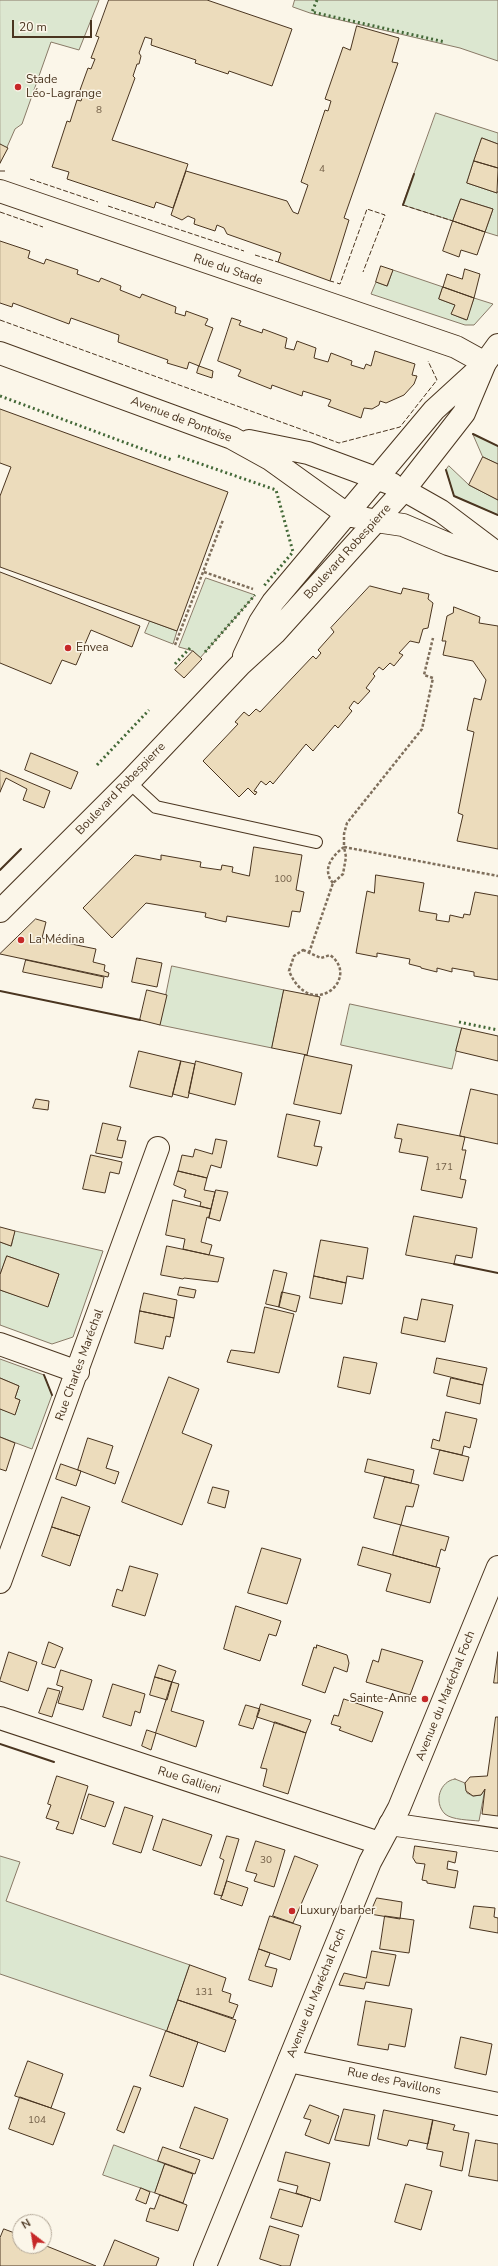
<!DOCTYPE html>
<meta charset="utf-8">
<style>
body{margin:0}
#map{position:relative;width:498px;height:2266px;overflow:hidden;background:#fbf6e9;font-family:"Nunito Sans",sans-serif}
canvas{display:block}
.north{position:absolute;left:12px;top:2214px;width:40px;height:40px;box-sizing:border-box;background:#fbf6e9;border:1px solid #b4a999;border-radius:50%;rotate:329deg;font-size:11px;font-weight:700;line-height:16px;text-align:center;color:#4a3520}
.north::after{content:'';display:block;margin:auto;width:14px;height:18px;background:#c62828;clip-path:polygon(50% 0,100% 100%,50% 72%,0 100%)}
.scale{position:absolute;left:12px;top:20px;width:80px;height:18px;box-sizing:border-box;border:2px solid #4a3520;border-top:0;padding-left:5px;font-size:12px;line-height:14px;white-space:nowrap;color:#4a3520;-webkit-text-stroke:3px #fbf6e9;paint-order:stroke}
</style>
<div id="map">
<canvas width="498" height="2266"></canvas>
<div class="north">N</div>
<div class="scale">20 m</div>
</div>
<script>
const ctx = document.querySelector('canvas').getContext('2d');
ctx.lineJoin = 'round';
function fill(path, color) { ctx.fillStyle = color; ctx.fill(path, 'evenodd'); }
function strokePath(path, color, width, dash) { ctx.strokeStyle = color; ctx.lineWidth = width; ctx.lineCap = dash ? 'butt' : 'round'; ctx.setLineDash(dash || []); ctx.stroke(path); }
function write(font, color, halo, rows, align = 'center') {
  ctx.font = font + ' "Nunito Sans",sans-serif'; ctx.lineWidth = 3; ctx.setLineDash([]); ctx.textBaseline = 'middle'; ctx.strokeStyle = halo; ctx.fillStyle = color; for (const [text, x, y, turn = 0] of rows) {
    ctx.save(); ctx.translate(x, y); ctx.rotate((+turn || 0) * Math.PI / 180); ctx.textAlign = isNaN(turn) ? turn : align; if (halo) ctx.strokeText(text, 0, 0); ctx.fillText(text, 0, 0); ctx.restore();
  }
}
const green = new Path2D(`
 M0 0H99L79 50 51 42 22 124 15 129 0 163Z
 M295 0H498V61L460 48 310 13 293 7Z
 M436 113 498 133V144L482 138 467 183 497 193 498 191V236L485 232 493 209 461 199 453 221 403 205Z
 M393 270 443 287 439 299 455 305 452 314 466 320 474 298 493 304 474 325H465L371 294 376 282 387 286Z
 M473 434 498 446V464L483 457Z
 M449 466 469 485 498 500V515L454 496 446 470Z
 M206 578 255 595 200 658 193 651 179 647Z
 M150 621 177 631 173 644 145 633Z
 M172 966 284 990 272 1048 160 1025Z
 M350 1004 462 1028 452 1069 341 1045Z
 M15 1231 103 1251 73 1337 52 1344 0 1325V1290L48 1306 59 1274 7 1256 0 1275V1242L11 1246Z
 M0 1359 44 1375 52 1395 32 1449 0 1437V1409L15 1414 20 1400 15 1398 19 1386 0 1378Z
 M455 1779 465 1783 467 1793 473 1796 481 1795 485 1789 479 1821C470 1820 452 1820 445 1814 433 1802 440 1781 455 1779Z
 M0 1856 20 1862 6 1901 190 1965 167 2031 0 1974Z
 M114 2145 165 2164 155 2193 103 2175Z`);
fill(green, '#dce7d0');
strokePath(green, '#887966', 1);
const building = new Path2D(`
 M109 0H207L292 29 272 86 229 71 228 74 195 63 196 60 151 45 152 39 145 37 139 53 141 56 139 64H137L133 76 135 78 112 140 188 164 173 208 156 202 154 208 67 179 69 172 52 167 67 121 70 122 77 100 81 101 84 92 80 90 88 68 91 69 95 59 91 58 99 37 96 36Z
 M357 26 399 38 392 62 398 63 344 218 349 220 330 281 278 262 281 253 227 234 224 228 217 225 215 231 194 224 195 219 188 216 182 220 171 215 186 171 287 201 293 212 298 214 308 185 301 182 325 110 328 111 331 101 325 99 343 47 350 50Z
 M482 138 498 144V168L474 161Z
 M0 144 8 148 0 163Z
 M474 161 498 168 497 193 467 183Z
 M461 199 493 209 485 232 453 221Z
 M453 221 485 232 477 255 461 250 459 257 443 251Z
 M0 241 30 251 28 258 44 264 46 259 78 270 77 274 99 282 101 278 121 286 120 290 140 298 142 294 176 307 175 313 185 316 186 311 208 319 205 325 213 328 199 366 189 362 187 369 167 363 168 360 118 342 119 335 71 318 69 324 13 303 12 307 0 303Z
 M381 266 393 270 387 286 376 282Z
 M465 269 480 274 474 298 443 287 447 274 462 279Z
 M443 287 474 298 467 320 451 314 455 305 439 299Z
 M232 318 241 321 239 325 262 333 263 329 287 338 285 348 294 350 297 341 316 348 314 358 328 362 331 353 352 361 351 365 364 369 366 364 371 366 375 351 415 364 412 375 417 376 414 384 404 395 386 403 380 401 379 405 372 409 364 408 361 418 328 406 331 400 303 391 302 396 272 385 271 389 238 376 241 370 218 361Z
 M199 366 213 371 212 378 197 373Z
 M0 409 228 492 177 631 0 567V496L11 467 0 463Z
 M483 457 498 464V500L469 485Z
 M0 572 140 626 132 647 91 630 76 665 62 660 51 684 0 663Z
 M370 586 401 594 403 588 429 594 428 599 433 603 428 628 423 629 419 643 410 641 399 653 403 655 394 666 390 663 383 670 379 667 373 674 375 676 366 688 370 691 358 704 354 701 349 708 352 711 338 728 335 725 313 751 306 744 273 784 270 781 266 785 261 781 254 791 257 792 255 795 248 788 239 797 203 761 238 724 235 722 244 712 249 716 256 709 260 712 313 656 316 659 321 653 318 650 334 632 331 628Z
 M454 607 480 617 479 623 498 626V849L457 841 463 815 458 813 474 732 467 730 474 698 481 700 486 680 473 661 443 655 446 641H442L447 616 453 613Z
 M193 651 202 659 184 678 175 670Z
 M31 753 78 772 71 789 25 770Z
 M0 770 50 791 44 808 23 800 27 789 6 778 0 792Z
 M254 847 302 855 296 890 304 892 300 912 292 911 289 927 227 916 226 922 205 917 206 913 146 903 112 938 83 908 135 855 161 860V855L201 862 200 867 221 870 222 865 233 867 232 872 249 876Z
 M376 875 424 883 419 911 437 914 436 920 449 922 450 915 463 918 464 914 470 915 475 892 498 896V980L474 976V972L452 968V972L437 968V972L421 968V967L409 964 410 959 377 953V957L356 953 367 891 374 893Z
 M36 919 46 922 42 938 96 949 93 962 105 965 104 971 109 973 108 977 0 954Z
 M137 958 162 963 157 987 132 982Z
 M26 960 104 977 102 988 23 972Z
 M147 990 167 995 160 1025 140 1020Z
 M284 990 320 997 307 1055 272 1048Z
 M462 1028 498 1036V1061L456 1051Z
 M139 1051 181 1061 172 1097 130 1087Z
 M305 1055 352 1065 341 1114 294 1104Z
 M181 1061 195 1064 188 1098 173 1094Z
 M196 1061 242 1073 235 1105 189 1093Z
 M471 1089 498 1095V1144L460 1136Z
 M36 1099 49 1101 48 1110 33 1108Z
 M287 1114 320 1121 314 1146 322 1147 317 1166 278 1157Z
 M103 1123 121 1127 117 1140 126 1141 122 1158 96 1153Z
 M398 1124 465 1137 462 1150H466L460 1179 466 1180 462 1198 421 1190 428 1157 399 1152 402 1139 395 1138Z
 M216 1139 227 1141 221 1168 211 1165 207 1178 178 1171 182 1155 193 1157 195 1149 212 1154Z
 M91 1155 122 1162 119 1174 110 1172 105 1193 83 1189Z
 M178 1171 207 1178 204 1190 215 1192 211 1209 200 1206 201 1202 184 1197 186 1190 174 1185Z
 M216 1190 228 1192 220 1221 209 1218Z
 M173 1200 211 1209 209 1218 207 1217 201 1242 212 1245 209 1255 183 1249 185 1239 166 1235Z
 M414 1216 477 1228 472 1258 456 1255 454 1264 406 1255Z
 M0 1227 15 1231 11 1246 0 1242Z
 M321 1240 368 1248 363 1279 347 1276 346 1283 314 1276Z
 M167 1246 224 1258 218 1282 184 1278 183 1279 161 1275Z
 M7 1256 59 1274 48 1307 0 1290V1275Z
 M274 1270 287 1273 279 1307 266 1304Z
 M314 1276 346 1283 342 1304 310 1298Z
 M180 1287 196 1290 194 1298 178 1295Z
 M282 1292 300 1296 296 1312 279 1307Z
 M144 1293 177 1300 174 1318 140 1311Z
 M422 1299 453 1305 445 1342 401 1333 404 1317 417 1320Z
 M265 1307 294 1314 279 1373 227 1362 231 1350 254 1353Z
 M140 1311 174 1318 170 1337 166 1336 163 1349 135 1343Z
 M344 1357 377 1363 370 1394 338 1387Z
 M437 1358 487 1368 483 1385 434 1373Z
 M169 1377 199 1389 182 1433 212 1445 182 1525 122 1502Z
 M0 1378 19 1386 15 1398 20 1400 15 1415 0 1409Z
 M451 1378 483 1385 480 1404 447 1396Z
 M446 1412 477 1419 470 1448 464 1446 462 1455 431 1448 433 1439 439 1441Z
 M0 1437 15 1443 6 1471 0 1469Z
 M88 1438 113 1446 106 1468 119 1472 115 1484 78 1470Z
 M440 1450 469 1457 463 1481 434 1474Z
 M368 1459 414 1470 411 1483 365 1472Z
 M61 1464 81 1471 76 1486 56 1479Z
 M385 1477 419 1485 413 1507 406 1506 401 1525 374 1518Z
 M213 1487 229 1491 225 1508 208 1503Z
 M62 1497 90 1507 80 1536 52 1527Z
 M401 1525 449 1537 445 1551 441 1549 436 1567 393 1555Z
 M52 1527 80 1536 70 1566 42 1556Z
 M363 1547 440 1568 430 1603 386 1591 391 1574 358 1565Z
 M262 1548 301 1559 287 1604 248 1593Z
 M130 1566 158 1574 145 1616 112 1606 117 1589 122 1591Z
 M236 1606 281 1621 276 1636 269 1634 260 1661 224 1649Z
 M49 1642 63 1648 55 1668 42 1664Z
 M317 1645 347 1655 349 1663 347 1672 334 1667 325 1693 302 1685 314 1647 316 1648Z
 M382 1649 423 1661 410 1695 366 1682 373 1660 378 1662Z
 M9 1652 37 1662 28 1691 0 1681Z
 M498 1652V1683H494Z
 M159 1665 176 1671 172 1682 155 1677Z
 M61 1670 92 1680 83 1710 58 1703 63 1687 57 1685Z
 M155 1677 172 1682 167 1700 150 1695Z
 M172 1682 179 1684 171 1711 204 1721 196 1747 156 1733Z
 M113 1684 145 1694 140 1713 135 1711 131 1726 103 1717Z
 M48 1688 60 1691 52 1717 39 1713Z
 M344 1699 383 1712 372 1742 339 1730 341 1727 331 1724 334 1715 338 1716Z
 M261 1704 311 1720 306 1733 257 1717Z
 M246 1705 260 1709 253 1729 239 1725Z
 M496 1717H498V1816L482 1814 485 1789 481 1795 473 1796 466 1791 465 1783 470 1777 487 1776Z
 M275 1722 306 1733 288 1794 263 1786 267 1769 261 1768Z
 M147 1730 156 1733 151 1750 142 1746Z
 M57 1776 88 1786 73 1834 56 1829 59 1822 46 1818 51 1805 48 1804Z
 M89 1794 114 1802 105 1827 81 1819Z
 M125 1807 153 1816 141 1853 113 1844Z
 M163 1819 212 1835 201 1866 153 1850Z
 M227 1836 239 1839 222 1896 214 1894 224 1860 220 1858Z
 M256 1841 285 1850 274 1887 254 1881 257 1874 246 1871Z
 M415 1846 457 1852 455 1863 448 1861 447 1869 458 1871 455 1888 427 1883V1881L422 1880 425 1864 416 1863 413 1858Z
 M295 1856 318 1865 293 1923 273 1916Z
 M227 1881 248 1888 242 1906 221 1899Z
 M377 1898 402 1902 400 1919 370 1914Z
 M474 1906 495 1908 494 1917 498 1918V1933L470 1928Z
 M270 1916 301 1926 290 1960 259 1949Z
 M385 1916 414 1920 409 1953 380 1949Z
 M259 1949 270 1953 265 1966 277 1969 272 1987 249 1980Z
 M372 1951 396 1955 389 1986 366 1982 364 1989 339 1985 344 1973 366 1978Z
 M190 1965 226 1978 222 1991 231 1994 229 2002 238 2005 233 2018 178 2000Z
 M178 2000 236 2020 225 2052 167 2031Z
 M366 2001 412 2009 405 2047 389 2044 388 2050 358 2045Z
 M166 2031 198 2042 183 2087 150 2076Z
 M461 2037 492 2044 486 2075 455 2068Z
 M28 2061 63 2074 51 2108 15 2096Z
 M134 2086 141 2088 124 2133 117 2130Z
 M20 2097 65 2113 53 2145 9 2129Z
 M310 2105 339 2116 329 2144 305 2135 311 2120 304 2118Z
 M195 2107 228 2119 213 2159 180 2148Z
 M344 2109 375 2115 369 2146 335 2140Z
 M384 2110 433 2120 428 2144 409 2140 407 2146 378 2139Z
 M433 2120 455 2125 453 2130 469 2133 462 2171 440 2166 443 2152 427 2149Z
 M476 2140 498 2144V2181L469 2176Z
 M163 2147 200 2160 195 2174 158 2161Z
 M286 2152 330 2163 320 2201 296 2193 298 2186 278 2181Z
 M165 2164 193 2174 183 2203 155 2193Z
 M406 2184 432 2191 421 2230 395 2222Z
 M141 2188 150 2192 146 2204 136 2200Z
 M280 2189 311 2198 302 2227 271 2218Z
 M160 2195 187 2205 178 2231 146 2221 150 2208 154 2209Z
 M270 2226 299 2235 290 2266H282L260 2259Z
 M4 2229 20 2235V2246L44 2245 96 2266H0V2238Z
 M115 2240 159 2258 156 2266H104Z`);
fill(building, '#ecdcbc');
strokePath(building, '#4a3520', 1);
const lane = new Path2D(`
 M129 782 156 807 316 842`);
const street = new Path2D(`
 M0 191 456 347 485 363
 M0 1344 78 1372
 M0 1582 158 1148
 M0 1718 379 1843
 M390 1824 498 1840
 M289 2061 498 2104`);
const secondary = new Path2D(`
 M404 490 441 511 498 554
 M376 521 403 525 448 544 498 560
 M205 2266 370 1862 399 1808 498 1567`);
const primary = new Path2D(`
 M0 353 232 438 270 459 348 515 376 521
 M249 441 308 453 392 484
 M244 656 260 622 273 602 434 410 481 367
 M0 911 129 782 240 665 275 633 404 490 464 413 485 363 498 345`);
strokePath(lane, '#4a3520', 14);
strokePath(street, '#4a3520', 24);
strokePath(secondary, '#4a3520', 24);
strokePath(primary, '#4a3520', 24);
strokePath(new Path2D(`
 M204 572 253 589
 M175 645 223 520
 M333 883C321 869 333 855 344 847V834L347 823 422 729 433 678 424 675 433 638
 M303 950 321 958 330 955C362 978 311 1023 289 971L294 956Z
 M309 953 333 883 343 874 346 857 344 847 498 876`), '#7f6f5c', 2.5, [3, 2]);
strokePath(lane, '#fbf6e9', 12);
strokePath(street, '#fbf6e9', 22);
strokePath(secondary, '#fbf6e9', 22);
strokePath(primary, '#fbf6e9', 22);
strokePath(new Path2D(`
 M317 0 312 12 445 42
 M0 396 172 460
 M178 456 276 490 293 552 263 587
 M205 652 255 595
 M175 664 190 648
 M97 765 149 710
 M459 1022 498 1030`), '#436837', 3, [2, 3]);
strokePath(new Path2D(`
 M0 171H6
 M30 179 98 202
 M403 205 453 221
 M108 206 244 251
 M0 212 43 227
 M255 255 278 262
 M330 281 334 282
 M337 283 340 284 367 209 385 215 363 272
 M0 320 339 443 400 427 437 380 428 361`), '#4a3520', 1, [5, 2]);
strokePath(new Path2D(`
 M403 205 414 174
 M473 434 498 446
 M446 470 454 496 498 515
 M0 870 21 849
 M0 991 140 1020
 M454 1264 498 1273
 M44 1375 52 1395
 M0 1744 54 1762`), '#4a3520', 2);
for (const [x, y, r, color] of [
 [18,87,4,"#c62828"],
 [68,648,4,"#c62828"],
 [21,940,4,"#c62828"],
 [425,1699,4,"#c62828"],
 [292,1911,4,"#c62828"]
]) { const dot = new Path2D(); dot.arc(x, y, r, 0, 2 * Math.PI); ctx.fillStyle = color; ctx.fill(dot); strokePath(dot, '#fbf6e9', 1.5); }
write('10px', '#725f47', null, [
 ["8",99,111],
 ["4",322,170],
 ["100",283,880],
 ["171",444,1168],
 ["30",266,1861],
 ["131",204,1993],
 ["104",37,2121]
]);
write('12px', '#4a3520', '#fbf6e9', [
 ["Stade",26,80],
 ["Léo-Lagrange",26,94],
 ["Envea",76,648],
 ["La Médina",29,940],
 ["Sainte-Anne",417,1699,"right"],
 ["Luxury barber",300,1911]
], 'left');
write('12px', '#4a3520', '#fbf6e9', [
 ["Rue du Stade",228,270,19],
 ["Avenue de Pontoise",181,420,21],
 ["Boulevard Robespierre",348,552,-48],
 ["Boulevard Robespierre",121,789,-46],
 ["Rue Charles Maréchal",80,1365,-70],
 ["Avenue du Maréchal Foch",446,1696,-68],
 ["Rue Gallieni",189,1781,18],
 ["Avenue du Maréchal Foch",317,1993,-68],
 ["Rue des Pavillons",394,2082,12]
]);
</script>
